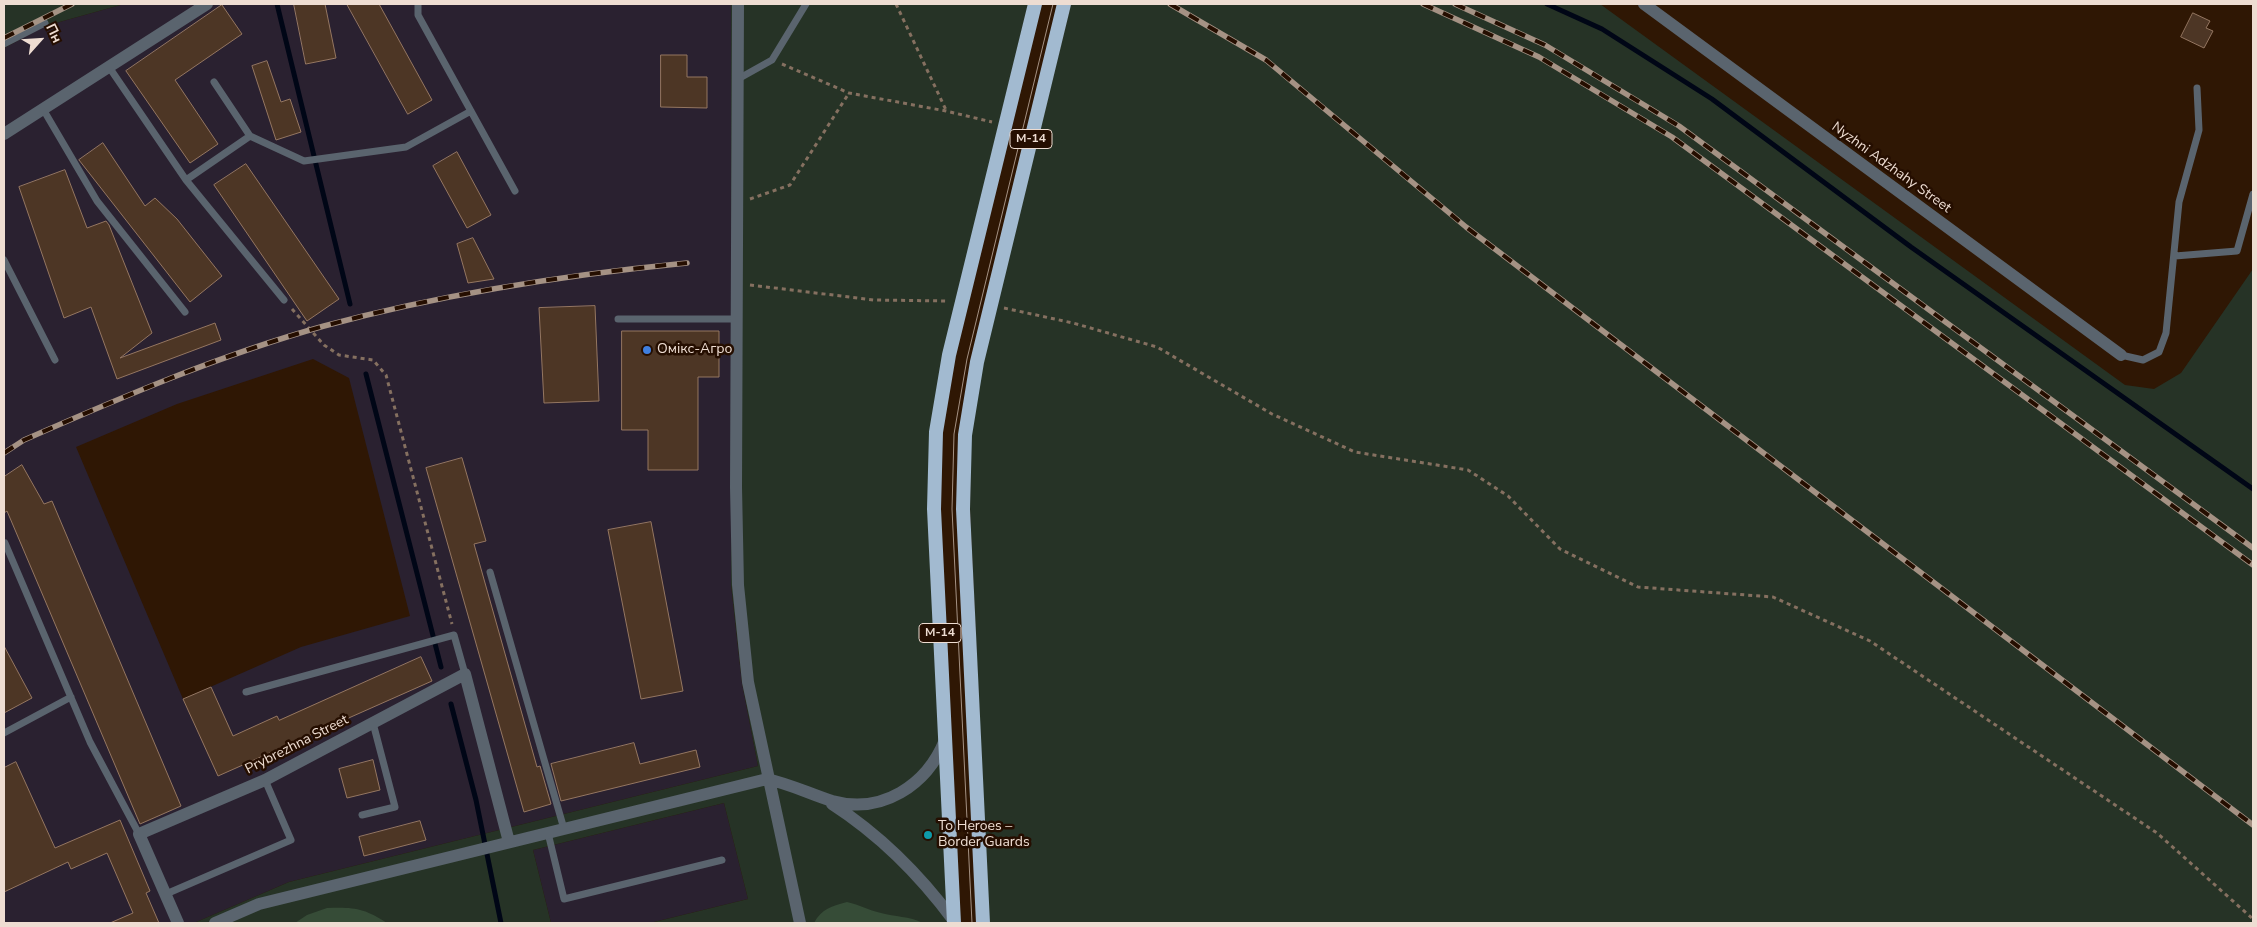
<!DOCTYPE html>
<meta charset="utf-8">
<style>
body{margin:0}
#map{position:relative;width:2257px;height:927px;overflow:hidden;background:#2f1704;font-family:"Nunito Sans",sans-serif}
canvas{display:block}
.frame{position:absolute;inset:0;border:5px solid #eeddd2;pointer-events:none}
.north{position:absolute;left:15px;top:15px;width:50px;height:50px;-webkit-text-stroke:4px #250e00;paint-order:stroke;rotate:64deg;font-size:14px;font-weight:700;line-height:20px;text-align:center;color:#eeddd2}
.north::after{content:'';display:block;margin:auto;width:18px;height:22px;background:#eeddd2;clip-path:polygon(50% 0,100% 100%,50% 72%,0 100%)}
</style>
<div id="map">
<canvas width="2257" height="927"></canvas>
<div class="frame"></div>
<div class="north">Пн</div>
</div>
<script>
const ctx = document.querySelector('canvas').getContext('2d');
ctx.lineJoin = 'round';
function fill(path, color) { ctx.fillStyle = color; ctx.fill(path, 'evenodd'); }
function strokePath(path, color, width, dash) { ctx.strokeStyle = color; ctx.lineWidth = width; ctx.lineCap = dash ? 'butt' : 'round'; ctx.setLineDash(dash || []); ctx.stroke(path); }
function write(font, color, halo, rows, align = 'center') {
  ctx.font = font + ' "Nunito Sans",sans-serif'; ctx.lineWidth = 5; ctx.setLineDash([]); ctx.textBaseline = 'middle'; ctx.strokeStyle = halo; ctx.fillStyle = color; for (const [text, x, y, turn = 0] of rows) {
    ctx.save(); ctx.translate(x, y); ctx.rotate((+turn || 0) * Math.PI / 180); ctx.textAlign = isNaN(turn) ? turn : align; if (halo) ctx.strokeText(text, 0, 0); ctx.fillText(text, 0, 0); ctx.restore();
  }
}
fill(new Path2D(`
 M124 4H731V585L742 683 758 766 289 882 194 923H4V48L45 26ZM313 359 349 378 410 616 301 647 183 699 76 447 177 404Z
 M724 803 748 899 650 923H551L533 850Z`), '#2a2130');
fill(new Path2D(`
 M4 4H124L45 26 4 48Z
 M731 4H1028L943 354 930 431 928 510 948 923H650L748 899 724 803 533 850 551 923H194L289 882 758 766 742 683 731 585Z
 M1071 4H1600L2125 385 2154 389 2181 373 2253 269V923H989L970 508 971 435 983 363Z`), '#263326');
fill(new Path2D(`
 M847 902C860 905 868 910 881 913 895 917 909 916 923 923H814C821 909 832 906 847 902Z
 M327 908C354 907 364 908 387 923H295L307 915Z`), '#364c37');
strokePath(new Path2D(`
 M277 4 350 304
 M1547 4 1602 29 1712 99 1911 247 2253 489
 M366 374 441 667
 M451 704 476 800 501 923`), '#000616', 5);
const building = new Path2D(`
 M294 4H325L336 58 306 64Z
 M347 4H379L432 100 408 114Z
 M222 5 242 34 175 80 218 144 190 163 126 71Z
 M2193 13 2210 21 2206 28 2213 31 2204 48 2181 37Z
 M661 55H687V77H707V108L661 107Z
 M267 61 281 102 290 99 301 132 276 140 252 66Z
 M103 143 145 206 155 198 177 219 222 276 190 302 79 160Z
 M457 152 491 215 467 228 433 166Z
 M246 164 339 299 307 321 214 185Z
 M65 170 87 228 106 221 109 225 152 333 120 358 215 323 221 340 117 379 91 307 64 318 19 187Z
 M473 238 494 279 468 283 457 244Z
 M595 306 599 401 544 403 539 308Z
 M622 331H719V377H698V470H648V430H622Z
 M462 458 486 541 474 544 537 767 540 766 551 804 524 812 426 468Z
 M22 465 44 504 52 501 181 806 140 824 7 511 4 513V477Z
 M651 522 683 691 641 699 608 530Z
 M4 646 32 698 4 713Z
 M421 657 432 681 218 776 183 699 211 687 233 736 277 716 279 720Z
 M634 743 640 764 696 750 700 767 561 801 551 764Z
 M373 760 380 790 347 798 339 769Z
 M16 762 55 848 120 820 150 891 146 893 159 923H110L133 913 107 853 71 869 68 862 4 892V768Z
 M420 821 426 840 364 856 359 837Z`);
fill(building, '#4d3625');
strokePath(building, '#947661', 1);
strokePath(new Path2D(`
 M896 4 946 110
 M782 64 849 93 946 111 992 122
 M750 199 790 185 849 93
 M750 285 874 300 948 301
 M1004 308 1073 323 1157 347 1272 414 1355 452 1468 470 1508 496 1560 549 1638 587 1773 597 1870 641 2157 833 2253 919
 M292 309 324 345 339 355 373 360 386 375 452 624`), '#857060', 3, [4, 4]);
strokePath(new Path2D(`
 M418 4V15L515 191
 M4 44 45 23
 M109 67 186 180 284 300
 M738 79 772 60 806 4
 M214 82 250 136 304 161 406 147 471 111
 M43 109 97 201 185 312
 M186 180 250 136
 M2175 256 2237 251 2253 194
 M4 260 55 360
 M618 319H737
 M2121 355 2143 360 2159 352 2166 333 2179 202 2199 130 2197 88
 M5 543 90 742 139 834
 M490 572 564 829
 M246 692 454 635 465 674
 M4 733 71 697
 M362 815 395 807 373 723
 M548 833 564 899 722 860
 M166 894 291 840 265 780`), '#5a646e', 7);
strokePath(new Path2D(`
 M738 4 736 487 738 585 748 682 800 923
 M1644 4 2121 355
 M4 134 207 4
 M832 804C880 835 920 875 954 921
 M178 923 139 834 265 780 465 674 509 842
 M215 923 259 904 767 779C790 784 810 794 832 801 882 815 927 785 945 740`), '#5a646e', 12);
strokePath(new Path2D(`
 M954 923 934 509 936 432 949 355 1035 4
 M983 923 963 509 965 435 977 362 1064 4`), '#a2bad0', 14);
strokePath(new Path2D(`
 M972 923 952 509 954 434 967 359 1053 4`), '#a59284', 1);
const rail = new Path2D(`
 M1170 4 1266 60 1466 227 2253 825
 M1423 4 1539 57 1672 137 2253 565
 M1455 4 1545 45 1679 126 2253 548
 M4 38 72 4
 M4 453 24 440C122 397 220 355 324 326 443 294 564 275 687 263`);
strokePath(rail, '#a59284', 5.5);
strokePath(rail, '#250e00', 4, [11]);
for (const [x, y, r, color] of [
 [647,350,5,"#3f7fe0"],
 [928,835,5,"#0f9aa8"]
]) { const dot = new Path2D(); dot.arc(x, y, r, 0, 2 * Math.PI); ctx.fillStyle = color; ctx.fill(dot); strokePath(dot, '#250e00', 2); }
for (const [x, y, w] of [
 [1031,139,42],
 [940,633,42]
]) { const box = new Path2D(); box.roundRect(x - w / 2, y - 9.5, w, 19, 4); ctx.fillStyle = '#250e00'; ctx.fill(box); strokePath(box, '#eeddd2', 1); }
write('bold 12px', '#eeddd2', null, [
 ["М-14",1031,139],
 ["М-14",940,633]
]);
write('14px', '#eeddd2', '#250e00', [
 ["Nyzhni Adzhahy Street",1891,168,36],
 ["Prybrezhna Street",297,745,-27]
]);
write('14px', '#eeddd2', '#250e00', [
 ["Омiкс-Агро",657,350],
 ["To Heroes –",938,827],
 ["Border Guards",938,843]
], 'left');
</script>
